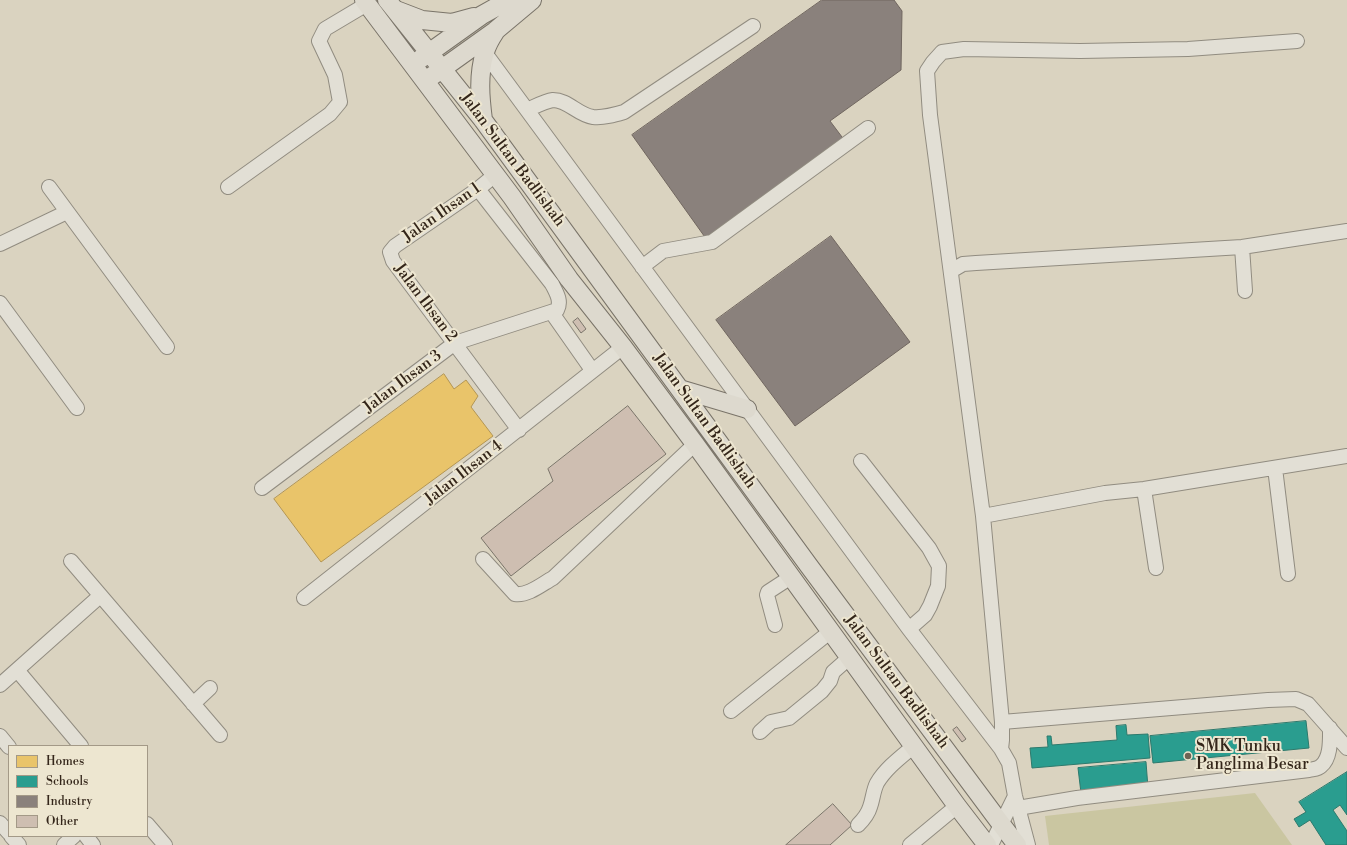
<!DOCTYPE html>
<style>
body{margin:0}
#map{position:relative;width:1347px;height:845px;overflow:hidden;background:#dad3c0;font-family:"Libre Bodoni",serif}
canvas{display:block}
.legend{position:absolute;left:8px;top:745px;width:140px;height:92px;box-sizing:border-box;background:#ede6d0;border:1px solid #a39987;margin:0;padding:5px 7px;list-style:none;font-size:12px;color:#34261a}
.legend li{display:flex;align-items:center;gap:8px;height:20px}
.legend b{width:20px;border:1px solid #a39987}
</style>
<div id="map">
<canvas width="1347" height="845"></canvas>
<ul class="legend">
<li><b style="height:11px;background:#e9c46a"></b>Homes</li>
<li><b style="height:11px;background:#2a9d8f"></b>Schools</li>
<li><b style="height:11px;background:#8a817c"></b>Industry</li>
<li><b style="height:11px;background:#cebeb1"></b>Other</li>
</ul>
</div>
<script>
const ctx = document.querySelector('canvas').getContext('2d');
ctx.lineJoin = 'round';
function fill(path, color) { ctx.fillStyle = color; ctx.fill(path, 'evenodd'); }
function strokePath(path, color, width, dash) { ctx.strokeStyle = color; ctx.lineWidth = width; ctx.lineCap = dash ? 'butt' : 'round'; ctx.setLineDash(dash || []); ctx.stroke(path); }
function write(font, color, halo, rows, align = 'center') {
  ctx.font = font + ' "Libre Bodoni",serif'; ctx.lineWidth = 4; ctx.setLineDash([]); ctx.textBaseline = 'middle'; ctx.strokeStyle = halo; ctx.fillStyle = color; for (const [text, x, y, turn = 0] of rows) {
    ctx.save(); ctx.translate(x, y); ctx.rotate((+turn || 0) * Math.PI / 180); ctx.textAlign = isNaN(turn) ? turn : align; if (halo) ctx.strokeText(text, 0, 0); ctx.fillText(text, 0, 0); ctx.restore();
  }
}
fill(new Path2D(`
 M1255 793 1292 845H1049L1045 816Z`), '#cac6a1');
const homes = new Path2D(`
 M444 374 454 389 466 380 478 396 471 407 493 436 321 562 274 499Z`);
fill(homes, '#e9c46a');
strokePath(homes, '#b39552', 1);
const schools = new Path2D(`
 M1306 721 1309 748 1153 763 1150 736Z
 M1126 725 1127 735 1148 734 1150 758 1032 768 1030 748 1048 747 1047 736H1051L1052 745 1117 740 1116 726Z
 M1146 762 1148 788 1081 793 1078 768Z
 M1347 772V815L1340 805 1333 810 1347 831V845H1326L1310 820 1299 827 1294 819 1306 812 1299 802Z`);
fill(schools, '#2a9d8f');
strokePath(schools, '#2d796c', 1);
const industry = new Path2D(`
 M822 0H894L902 11 901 70 830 121 845 141 707 240 632 135Z
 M831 236 910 342 795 426 716 320Z`);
fill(industry, '#8a817c');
strokePath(industry, '#70665f', 1);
const building = new Path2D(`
 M578 318 586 329 581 333 573 322Z
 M628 406 666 454 511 576 481 538 553 481 548 469Z
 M957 727 966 739 962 742 953 730Z
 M833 804 852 825 830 845H786Z`);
fill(building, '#cebeb1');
strokePath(building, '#7a7469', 1);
const minor = new Path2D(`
 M485 53 909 629 1001 749 1009 763 1015 796 1028 845
 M527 110C534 107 545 101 553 100 568 100 578 115 593 117 604 118 614 115 624 112L753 26
 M495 175 478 189 395 246 390 252 393 261 519 430
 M49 187 167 347
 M228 187 330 114 340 102 335 75 319 41 325 29 367 4
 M0 244 67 212
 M1242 247 1245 291
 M642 267 663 251 712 242 868 128
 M951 271 963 264 976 263 1242 247 1347 231
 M0 303 77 408
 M552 313 592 370
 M861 461 929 548 939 566 938 586 930 606 925 615 909 629
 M1275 468 1288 574
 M262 488 455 343 557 310C562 301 556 292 552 284L478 189
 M1144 489 1156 568
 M983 516 1105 493 1144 489 1347 456
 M483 559 515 594C528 596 542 584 553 578L695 444
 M71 561 220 735
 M304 598 623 347
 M775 625 767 595 768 592 791 577
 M17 670 81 746
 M0 685 100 596
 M193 704 210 688
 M731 711 831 631
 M1002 722 1268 700 1296 699 1308 704 1347 748
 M760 732 771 722 789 718 822 691 830 681 833 672 850 657
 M0 736 9 747
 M1001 749 1002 740V722L983 516 930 115 927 71 933 62 942 52 964 49 1080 51 1188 49 1297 41
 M1018 808 1077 798 1309 770C1313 769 1318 769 1321 766 1331 758 1330 740 1330 728
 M0 823 9 833
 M147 824 165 845
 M858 825C864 819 868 814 870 807 873 799 873 791 877 783 886 768 901 757 914 746
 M11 836 19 845
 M86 836 93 845
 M64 845 74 836
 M910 845 957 806
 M991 845 1015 796`);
const major = new Path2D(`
 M364 0 512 197 569 279 623 347 695 444 957 806 987 845
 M387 0 483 120 809 566 1001 824 1017 845
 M396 10 422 20 452 23 474 17
 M419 60 482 15 509 0
 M432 76 495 31 532 0
 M483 120C480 97 478 75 485 52 487 45 491 38 495 32
 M680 389 747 409`);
strokePath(minor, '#918c80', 16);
strokePath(major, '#7a7469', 20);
strokePath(minor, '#e2dfd5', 14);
strokePath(major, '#ddd9ce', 18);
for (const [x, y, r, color] of [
 [1188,756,4,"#6e6354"]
]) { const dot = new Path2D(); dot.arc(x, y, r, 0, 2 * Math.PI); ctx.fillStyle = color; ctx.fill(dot); strokePath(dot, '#ede6d0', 1.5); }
write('16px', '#34261a', '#ede6d0', [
 ["Jalan Sultan Badlishah",512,160,53],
 ["Jalan Ihsan 1",442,213,-35],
 ["Jalan Ihsan 2",425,303,53],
 ["Jalan Ihsan 3",403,382,-37],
 ["Jalan Sultan Badlishah",704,421,54],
 ["Jalan Ihsan 4",464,473,-38],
 ["Jalan Sultan Badlishah",896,682,53]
]);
write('16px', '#34261a', '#ede6d0', [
 ["SMK Tunku",1196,747],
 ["Panglima Besar",1196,765]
], 'left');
</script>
